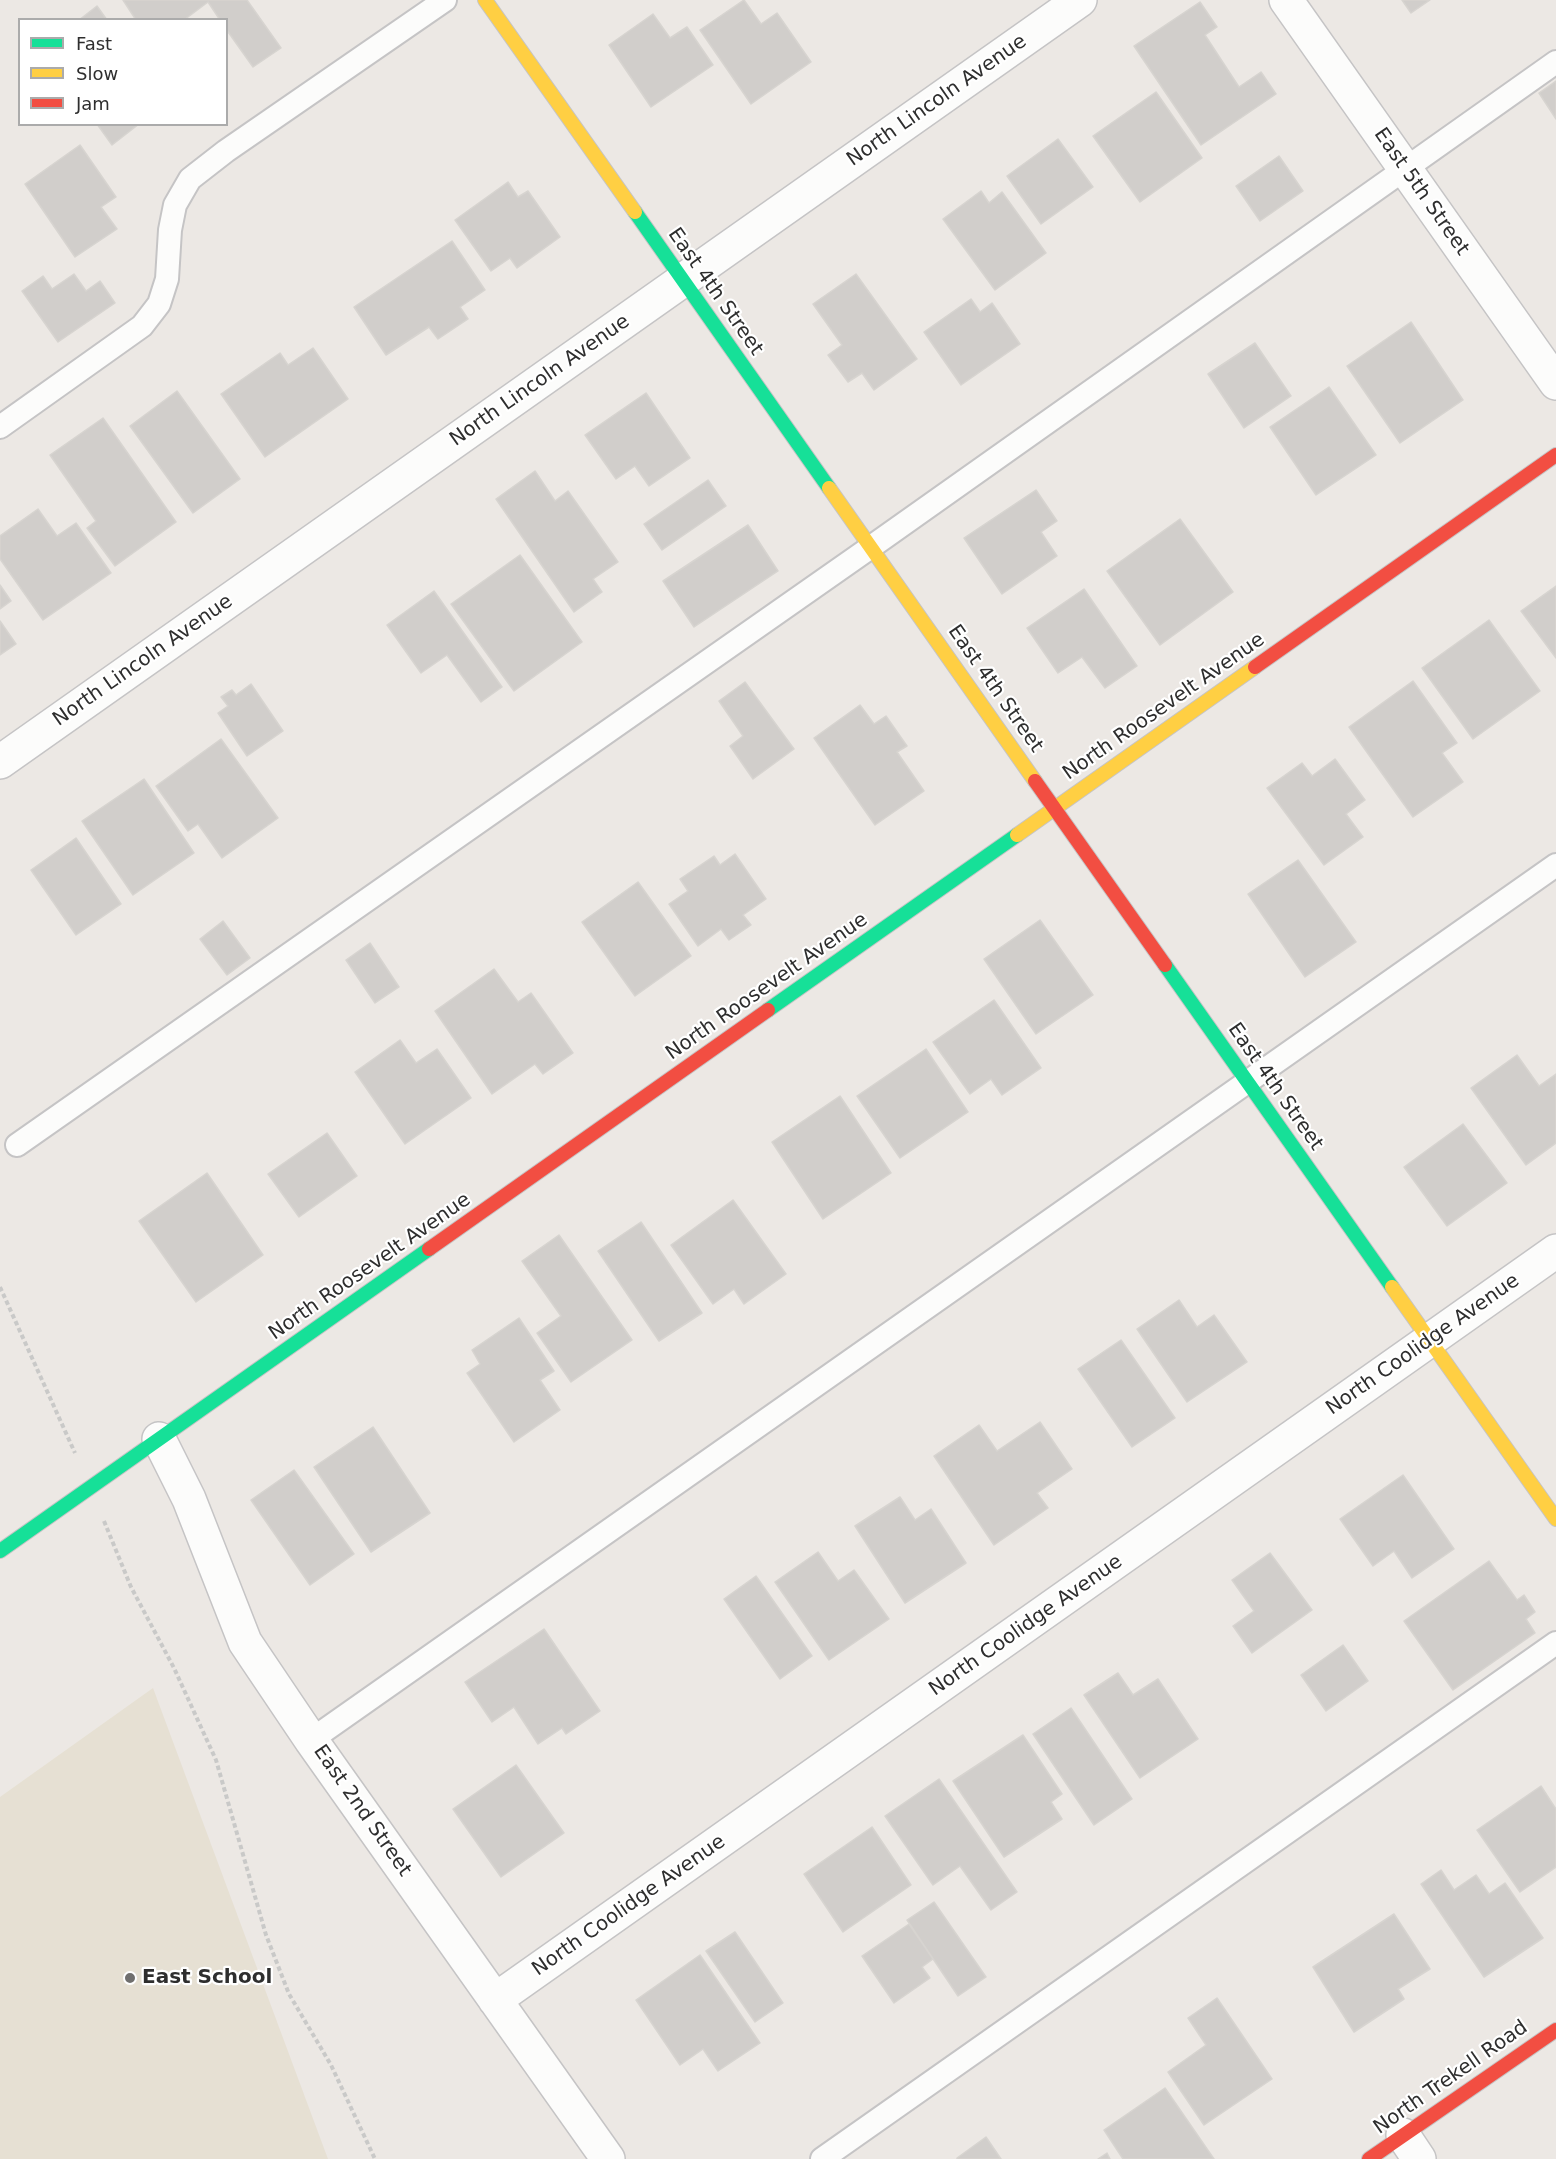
<!DOCTYPE html>
<style>
body{margin:0}
#map{position:relative;width:1556px;height:2159px;overflow:hidden;background:#ece8e4;font-family:"DejaVu Sans",sans-serif}
canvas{display:block}
.legend{position:absolute;left:18px;top:18px;width:210px;height:108px;box-sizing:border-box;background:#fff;border:2px solid #ababab;margin:0;padding:8px 10px;list-style:none;font-size:18px;color:#2e2e2e}
.legend li{display:flex;align-items:center;gap:12px;height:30px}
.legend b{width:30px;border:2px solid #ababab}
</style>
<div id="map">
<canvas width="1556" height="2159"></canvas>
<ul class="legend">
<li><b style="height:8px;background:#16e098"></b>Fast</li>
<li><b style="height:8px;background:#ffcf43"></b>Slow</li>
<li><b style="height:8px;background:#f24e42"></b>Jam</li>
</ul>
</div>
<script>
const ctx = document.querySelector('canvas').getContext('2d');
ctx.lineJoin = 'round';
function fill(path, color) { ctx.fillStyle = color; ctx.fill(path, 'evenodd'); }
function strokePath(path, color, width, dash) { ctx.strokeStyle = color; ctx.lineWidth = width; ctx.lineCap = dash ? 'butt' : 'round'; ctx.setLineDash(dash || []); ctx.stroke(path); }
function write(font, color, halo, rows, align = 'center') {
  ctx.font = font + ' "DejaVu Sans",sans-serif'; ctx.lineWidth = 4.5; ctx.setLineDash([]); ctx.textBaseline = 'middle'; ctx.strokeStyle = halo; ctx.fillStyle = color; for (const [text, x, y, turn = 0] of rows) {
    ctx.save(); ctx.translate(x, y); ctx.rotate((+turn || 0) * Math.PI / 180); ctx.textAlign = isNaN(turn) ? turn : align; if (halo) ctx.strokeText(text, 0, 0); ctx.fillText(text, 0, 0); ctx.restore();
  }
}
fill(new Path2D(`
 M153 1688 328 2159H0V1797Z`), '#e6e0d3');
const building = new Path2D(`
 M123 0H247L281 48 253 67 226 29V20H220L208 2 184 20H136Z
 M744 0 761 24 777 13 811 62 751 104 700 30Z
 M1402 0H1430L1411 13Z
 M1200 2 1217 27 1205 35 1239 87 1261 72 1276 94 1201 145 1134 46Z
 M97 6 107 20H79Z
 M653 14 670 38 687 27 713 65 651 107 609 45Z
 M1556 81V119L1539 93Z
 M1156 92 1202 158 1140 202 1093 136Z
 M97 124H139L112 145Z
 M1058 139 1093 187 1041 224 1007 176Z
 M80 145 116 197 101 207 117 229 75 257 25 184Z
 M1279 156 1303 191 1260 221 1236 186Z
 M508 182 518 197 528 191 560 237 517 268 510 258 491 271 455 220Z
 M981 191 989 203 1002 192 1046 253 995 290 943 219Z
 M452 241 485 290 460 307 468 319 438 339 429 327 386 355 354 307Z
 M74 274 86 291 100 281 115 303 58 342 22 291 43 276 52 289Z
 M856 274 917 359 874 390 862 373 848 382 828 355 842 345 813 304Z
 M971 299 980 312 992 303 1020 344 961 385 924 332Z
 M1411 322 1463 400 1400 443 1347 366Z
 M1255 343 1291 396 1244 428 1208 374Z
 M313 348 348 399 265 457 221 394 280 353 288 365Z
 M1329 387 1376 455 1316 495 1270 427Z
 M177 391 240 479 193 513 130 426Z
 M646 393 690 458 649 486 635 466 616 479 585 435Z
 M103 418 176 522 115 566 87 528 96 521 50 455Z
 M535 471 555 501 568 491 618 562 593 579 602 592 574 612 496 499Z
 M708 480 726 506 662 550 644 524Z
 M1036 490 1057 521 1041 532 1057 556 1002 594 964 538Z
 M38 509 57 536 76 523 111 573 43 620 0 559V536Z
 M1180 519 1233 592 1160 645 1107 571Z
 M748 525 778 571 694 627 663 581Z
 M520 555 582 642 514 691 451 604Z
 M0 585 11 601 0 609Z
 M1556 586V658L1521 611Z
 M1084 589 1137 666 1105 688 1082 657 1058 673 1027 628Z
 M434 591 502 687 481 702 447 655 421 673 387 625Z
 M1489 620 1540 691 1473 739 1422 668Z
 M0 621 16 644 0 655Z
 M1413 681 1457 743 1442 753 1463 782 1413 817 1349 727Z
 M745 682 794 749 753 779 730 746 743 736 719 701Z
 M251 684 283 731 247 756 218 713 228 706 221 697 232 690 236 695Z
 M860 705 874 724 886 716 907 746 897 752 924 791 875 825 814 738Z
 M221 739 278 818 222 858 198 824 188 831 156 786Z
 M1335 759 1365 800 1346 814 1363 837 1324 865 1267 788 1302 763 1312 776Z
 M144 779 194 853 133 895 82 821Z
 M76 838 121 904 76 935 31 870Z
 M735 854 766 899 743 915 751 925 729 940 721 929 698 946 669 904 688 891 680 879 714 856 720 865Z
 M1298 860 1356 942 1305 977 1248 894Z
 M638 882 691 956 635 996 582 922Z
 M1040 920 1093 995 1036 1034 984 959Z
 M223 921 250 958 227 975 200 939Z
 M370 943 399 987 375 1003 346 960Z
 M494 969 518 1002 531 993 573 1053 543 1074 535 1064 492 1094 435 1011Z
 M994 1000 1041 1068 1002 1095 991 1079 970 1094 933 1042Z
 M400 1040 416 1063 437 1049 471 1098 405 1144 355 1072Z
 M926 1049 968 1112 900 1158 857 1096Z
 M1517 1055 1539 1086 1556 1074V1143L1526 1165 1471 1088Z
 M840 1096 891 1173 823 1219 772 1142Z
 M1463 1124 1507 1183 1447 1226 1404 1167Z
 M327 1133 357 1176 299 1217 268 1174Z
 M207 1173 263 1255 196 1302 139 1221Z
 M733 1200 786 1274 744 1304 734 1289 713 1304 671 1245Z
 M641 1222 702 1313 659 1341 598 1251Z
 M559 1235 632 1340 571 1382 537 1333 561 1316 522 1261Z
 M1179 1300 1197 1327 1214 1315 1247 1362 1187 1402 1137 1329Z
 M519 1318 554 1371 540 1380 560 1410 514 1442 467 1373 480 1364 472 1350Z
 M1121 1340 1175 1418 1132 1447 1078 1369Z
 M1040 1422 1072 1469 1037 1493 1048 1508 994 1545 934 1456 979 1425 997 1451Z
 M373 1427 430 1513 371 1552 314 1467Z
 M294 1470 354 1554 310 1585 251 1500Z
 M1403 1475 1454 1549 1412 1578 1394 1551 1373 1566 1340 1519Z
 M900 1497 915 1520 931 1509 966 1563 905 1603 855 1526Z
 M818 1552 838 1581 854 1570 889 1619 829 1660 775 1582Z
 M1270 1553 1312 1610 1252 1653 1233 1626 1254 1611 1232 1580Z
 M1489 1561 1517 1600 1524 1595 1535 1612 1526 1619 1535 1633 1453 1690 1404 1621Z
 M756 1576 812 1656 780 1679 724 1599Z
 M544 1629 600 1711 566 1734 562 1728 538 1744 514 1707 492 1722 465 1682Z
 M1343 1645 1368 1681 1326 1711 1301 1675Z
 M1118 1673 1133 1695 1158 1679 1198 1739 1140 1778 1084 1695Z
 M1071 1708 1132 1799 1094 1825 1033 1734Z
 M1023 1735 1062 1794 1051 1802 1062 1819 1004 1857 953 1781Z
 M516 1765 564 1833 501 1877 453 1809Z
 M939 1779 1017 1892 991 1910 960 1866 933 1885 885 1816Z
 M1541 1786 1556 1809V1867L1520 1892 1477 1830Z
 M872 1827 911 1885 843 1932 804 1874Z
 M1441 1870 1454 1890 1476 1875 1489 1894 1505 1883 1543 1938 1484 1977 1421 1884Z
 M934 1902 986 1977 958 1996 907 1920Z
 M1394 1914 1430 1969 1398 1989 1404 1999 1354 2032 1313 1967Z
 M909 1924 933 1959 922 1967 930 1978 894 2003 862 1956Z
 M735 1932 783 2003 755 2022 706 1951Z
 M700 1955 760 2043 718 2071 703 2049 680 2065 636 2000Z
 M1217 1998 1272 2079 1204 2125 1168 2072 1206 2045 1188 2018Z
 M1165 2088 1214 2159H1123L1104 2130Z
 M986 2137 1001 2159H957V2158Z
 M1107 2153 1110 2159H1098Z`);
fill(building, '#d1cecb');
strokePath(building, '#d7d4d0', 1.5);
const lane = new Path2D(`
 M0 427 142 326 159 304 167 279 170 230 175 205 190 179 226 151 445 0
 M17 1145 871 547 1556 62
 M311 1740 1556 865
 M822 2159 1556 1643`);
const street = new Path2D(`
 M1286 0 1556 383
 M0 762 1080 0
 M159 1439 189 1499 245 1642 311 1740 608 2159
 M495 2000 1556 1251
 M1403 2135 1419 2159`);
const fast = new Path2D(`
 M635 212 829 488
 M1165 965 1392 1287
 M768 1010 1017 835
 M0 1551 429 1249`);
const slow = new Path2D(`
 M485 0 635 212
 M829 488 1035 781
 M1017 835 1255 667
 M1392 1287 1556 1519`);
const jam = new Path2D(`
 M1255 667 1556 455
 M1035 781 1165 965
 M429 1249 768 1010
 M1369 2159 1556 2030`);
strokePath(lane, '#c5c4c5', 26);
strokePath(street, '#c5c4c5', 36);
strokePath(fast, '#c5c4c5', 16);
strokePath(slow, '#c5c4c5', 16);
strokePath(jam, '#c5c4c5', 16);
strokePath(new Path2D(`
 M0 1287 75 1453
 M104 1521 131 1587 174 1668 216 1760 266 1935 289 1994 331 2065 375 2159`), '#c9c9c8', 4, [4.5, 3]);
strokePath(lane, '#fcfcfb', 22);
strokePath(street, '#fcfcfb', 33);
strokePath(fast, '#16e098', 14);
strokePath(slow, '#ffcf43', 14);
strokePath(jam, '#f24e42', 14);
for (const [x, y, r, color] of [
 [130,1978,6,"#706f6e"]
]) { const dot = new Path2D(); dot.arc(x, y, r, 0, 2 * Math.PI); ctx.fillStyle = color; ctx.fill(dot); strokePath(dot, '#fff', 2); }
write('20px', '#2e2e2e', '#fff', [
 ["North Lincoln Avenue",937,101,-35],
 ["East 5th Street",1421,192,55],
 ["East 4th Street",715,292,55],
 ["North Lincoln Avenue",540,381,-35],
 ["North Lincoln Avenue",143,661,-35],
 ["East 4th Street",995,689,55],
 ["North Roosevelt Avenue",1164,707,-35],
 ["North Roosevelt Avenue",767,987,-35],
 ["East 4th Street",1275,1087,55],
 ["North Roosevelt Avenue",370,1267,-35],
 ["North Coolidge Avenue",1423,1345,-35],
 ["North Coolidge Avenue",1026,1626,-35],
 ["East 2nd Street",362,1811,55],
 ["North Coolidge Avenue",629,1906,-35],
 ["North Trekell Road",1451,2078,-35]
]);
write('bold 20px', '#2e2e2e', '#fff', [
 ["East School",142,1978]
], 'left');
</script>
